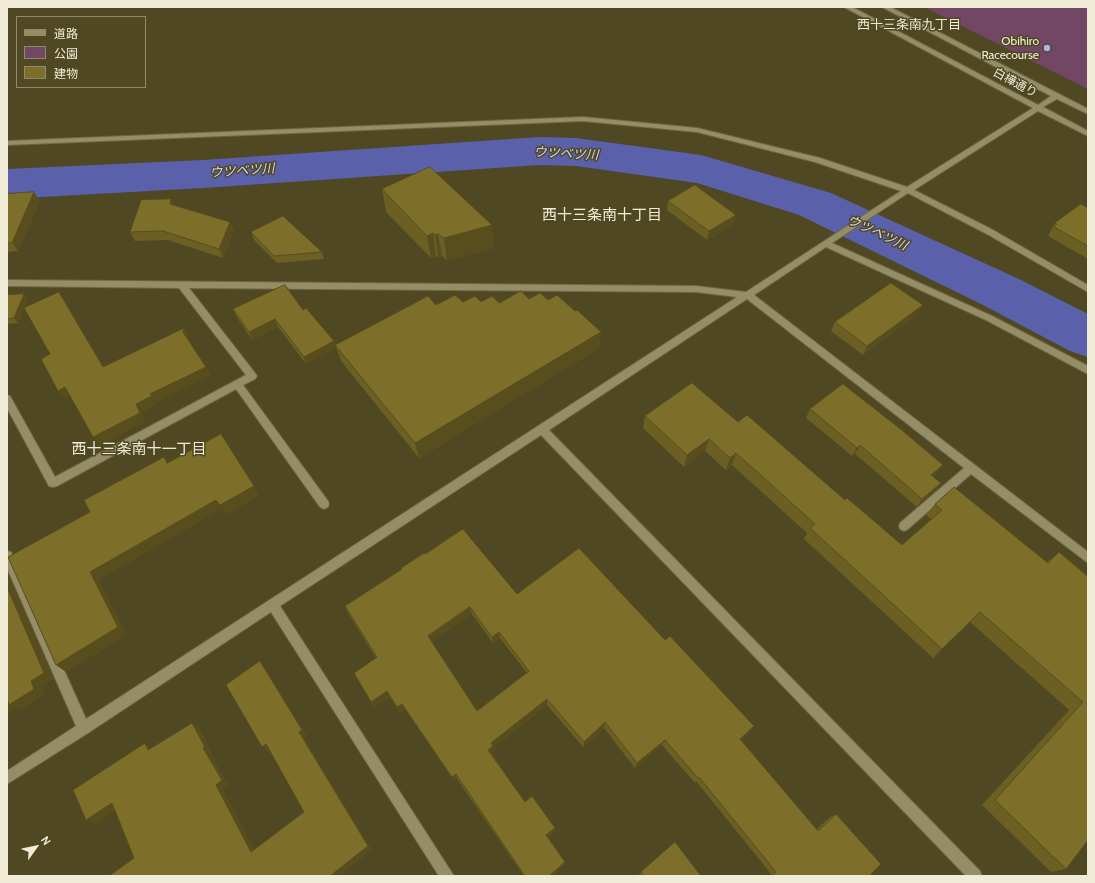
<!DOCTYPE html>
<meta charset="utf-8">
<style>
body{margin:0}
#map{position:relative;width:1095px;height:883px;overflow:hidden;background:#4f4823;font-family:Cabin,"Noto Sans JP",sans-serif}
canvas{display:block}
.frame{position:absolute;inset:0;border:8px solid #f0ecd7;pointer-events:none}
.legend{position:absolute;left:16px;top:16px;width:130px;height:72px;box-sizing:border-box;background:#4f4823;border:1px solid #8f8a6b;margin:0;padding:5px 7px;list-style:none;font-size:12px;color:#f0ecd7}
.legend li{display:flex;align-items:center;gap:8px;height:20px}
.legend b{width:20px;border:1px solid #8f8a6b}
.north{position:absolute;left:16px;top:827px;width:40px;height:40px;-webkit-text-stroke:3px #4f4823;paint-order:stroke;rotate:57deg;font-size:11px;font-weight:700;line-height:16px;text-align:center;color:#f0ecd7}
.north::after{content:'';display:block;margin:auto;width:14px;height:18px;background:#f0ecd7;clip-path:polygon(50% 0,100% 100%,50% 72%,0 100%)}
</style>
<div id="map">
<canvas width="1095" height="883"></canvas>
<div class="frame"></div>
<ul class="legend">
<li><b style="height:5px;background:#948d66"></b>道路</li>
<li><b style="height:11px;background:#714765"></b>公園</li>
<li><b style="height:11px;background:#7d6f29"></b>建物</li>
</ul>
<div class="north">N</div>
</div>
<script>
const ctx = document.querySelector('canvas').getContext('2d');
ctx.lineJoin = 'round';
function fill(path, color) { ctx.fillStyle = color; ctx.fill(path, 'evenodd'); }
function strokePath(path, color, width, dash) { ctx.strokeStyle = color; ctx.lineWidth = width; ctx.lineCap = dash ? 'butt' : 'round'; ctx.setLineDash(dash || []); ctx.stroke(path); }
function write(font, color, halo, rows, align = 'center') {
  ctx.font = font + ' Cabin,"Noto Sans JP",sans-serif'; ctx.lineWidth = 3; ctx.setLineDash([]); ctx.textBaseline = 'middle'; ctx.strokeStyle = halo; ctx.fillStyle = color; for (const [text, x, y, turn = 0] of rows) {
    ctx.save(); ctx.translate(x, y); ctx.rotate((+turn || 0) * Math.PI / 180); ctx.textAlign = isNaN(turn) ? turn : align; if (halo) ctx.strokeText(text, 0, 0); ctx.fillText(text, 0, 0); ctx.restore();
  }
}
fill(new Path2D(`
 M924 7H1088V89Z`), '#714765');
fill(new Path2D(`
 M1042 310 1045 311 1046 313 1045 315 1033 328H1027L1026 326 1027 324 1039 311Z`), '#5a60a9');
fill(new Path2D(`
 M539 137 576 138 701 155 831 193 1019 279 1088 314V357L1070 351 983 305 799 215 697 183 576 166 539 165 203 188 7 199V169L203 160Z`), '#5a60a9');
const minor = new Path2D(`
 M844 7H852L1038 105 1051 96 882 7H890L1088 109V114L1057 99 1043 107 1088 131V136L1038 111 914 190 993 230 1088 285V292L987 234 908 193 832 243 992 316 1088 366V374L986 320 826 247 754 295 1088 552V563L971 474 908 529 904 531 900 529 899 526 900 523 964 468 747 299 549 430 980 871 982 876H966L541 435 280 606 454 876H439L271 612 88 733 7 784V771L76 726 7 568V551L11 552 86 719 737 297 696 292 189 288 255 373 257 376 255 379 243 385 328 501 329 504 328 507 324 509 320 507 236 389 57 486 53 487 49 486 7 408V395L10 396 55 477 246 375 179 288 7 286V280L696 286 746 292 901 191 815 162 697 132 583 121 7 145V141L583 117 697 128 820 158 907 187 1033 108Z`);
strokePath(minor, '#6d6745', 2);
fill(minor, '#948d66');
fill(new Path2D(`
 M382 189 494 248 447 260 442 256 438 258 436 256 431 258 386 212Z
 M7 194 40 201 18 251 7 252Z
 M171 199 174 206 230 222 234 231 223 258 168 240 135 241 130 232Z
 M668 201 733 224 707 240 667 210Z
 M1088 208V259L1048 236 1055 223Z
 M251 232 322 252 324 259 277 263 254 240Z
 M24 294 27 299 18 323 7 324V295Z
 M529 299 548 300 575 311 601 332 599 348 419 458 341 361 335 345 436 305 463 302H481L499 303Z
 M233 309 303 310 334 341 336 348 306 364 278 327 252 340 236 316Z
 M918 314 863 355 831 331 835 322Z
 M810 409 937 473 933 476 935 491 917 507 855 454 852 456 806 418Z
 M645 416 738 422 845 500 902 545 931 519 926 515 935 504 1047 562 1059 552 1087 575 1088 574V841L1087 842 1066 869 1051 872 982 805 1069 710 970 622 942 649 933 658 804 539 807 533 732 465 726 470 705 451 684 467 643 428Z
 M425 554 517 594 750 731 741 740 817 829 830 817 836 814 871 874 873 876H769L771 874 696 781 695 783 662 745 635 768 604 728 583 747 547 705 494 747 495 751 491 753 525 802 555 828V831L548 837 565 862 564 865 552 876H524L457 779 454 781 405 709 400 713 390 697 374 707 376 658 348 613 345 606 402 570 401 568ZM472 614 493 643 500 638 527 673 477 711 431 642Z
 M641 872 701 876H640L639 874Z`), '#6c5f23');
fill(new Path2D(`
 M34 192 40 201 18 251 12 243Z
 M171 199 176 208 170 204Z
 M736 215 733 224 707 240 709 231Z
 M230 222 234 231 223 258 219 249Z
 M492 225 494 248 447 260 444 238Z
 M433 233 436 256 431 258 427 236Z
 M438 234 442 256 438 258 435 235Z
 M59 292 65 301 109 376 103 367Z
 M24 294 27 299 18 323 14 318Z
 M923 305 918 314 863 355 867 346Z
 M275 319 278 327 252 340 249 332Z
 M184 328 189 337 187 341 183 332Z
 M601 332 599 348 419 458 415 443Z
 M334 341 336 348 306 364 304 357Z
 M206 367 211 375 156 403 157 405 142 413 146 421 100 446 93 437 136 404 150 394Z
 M65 387 71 396 65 399 58 391Z
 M709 439 705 451 684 467 687 455Z
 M860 445 855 454 852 456 857 448Z
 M736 453 732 465 726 470 730 458Z
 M943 465 937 473 925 483 931 475Z
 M941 483 935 491 917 507 922 499Z
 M254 486 259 496 226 515 222 509 99 580 127 635 66 672 56 665 90 572 216 500Z
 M7 572 54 679 41 687 45 695 20 710 16 708 7 714V701L31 681 7 587Z
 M470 607 472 614 430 643 428 636Z
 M499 632 500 638 493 643 492 637Z
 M260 661 265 668 307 736 304 738 372 850 339 876H330L299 732Z
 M387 691 390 697 374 707 371 702Z
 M547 699V705L494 747 495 751 490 754 488 750 491 743Z
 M402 704 405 709 400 713 397 707Z
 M605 722 604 728 583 747 584 742Z
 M192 723 200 728 212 752 210 753 229 785 223 789 258 855 251 852 216 785 203 748Z
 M754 726 750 731 736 744 740 739Z
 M665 740 662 745 635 768 637 763Z
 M145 743 153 748 148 750Z
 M266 744 272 749 268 752 262 747Z
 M456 774 457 779 454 781 452 777Z
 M112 803 121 807 96 824 86 820Z
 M555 828V831L546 839V835Z
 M565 862 564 865 552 876H549Z`), '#584e1d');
const building = new Path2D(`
 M430 167 492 225 444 238 438 234 435 235 433 233 427 236 382 189Z
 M695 185 736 215 709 231 668 201Z
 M34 192 12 243H7V194Z
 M171 199 170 204 230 222 219 249 163 231 130 232 141 200Z
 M1081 204 1088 208V246L1054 227 1057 224 1055 223Z
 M283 216 322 252 274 256 251 232Z
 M891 283 923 305 867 346 835 322Z
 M285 285 303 310 306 308 334 341 304 357 275 319 249 332 233 309Z
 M521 291 529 299 540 293 548 300 557 295 575 311 577 310 601 332 415 443 335 345 428 296 436 305 455 295 463 302 475 296 481 302 492 296 499 303Z
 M59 292 103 367 184 328 183 332 206 367 150 394 152 396 136 404 140 413 93 437 65 387 58 391 41 359 50 354 24 308Z
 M24 294 14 318 7 319V295Z
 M692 383 738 422 747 415 845 500 847 498 902 545 942 510 935 504 954 487 1048 563 1059 552 1087 576 1088 575V840L1066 869 995 800 1083 702 980 612 942 649 810 528 815 524 736 453 730 458 709 439 687 455 645 416Z
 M843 384 903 431 943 465 931 475 941 483 922 499 860 445 857 448 810 409Z
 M221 434 254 486 220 505 216 500 90 572 118 627 56 665 8 557 90 512 84 500 164 457 167 463Z
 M463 529 517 594 579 548 665 640 670 636 754 726 740 739 818 831 836 814 881 864 871 874 873 876H772L776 872 699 777 698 778 665 740 637 763 605 722 584 742 547 699 491 743 493 746 488 750 525 802 532 796 555 828 546 835 565 862 549 876H525L456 774 452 777 402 704 397 707 387 691 371 702 354 673 377 657 345 606 402 569 401 568 424 553 425 554ZM470 607 492 637 499 632 529 671 477 711 428 636Z
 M7 587 44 673 31 681 34 689 9 705 8 701H7Z
 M260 661 302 730 299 732 368 846 330 876H109L134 858 112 803 86 820 73 790 145 743 148 750 192 723 205 747 203 748 222 780 216 785 251 852 304 812 266 744 262 747 226 685Z
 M675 842 701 876H642L643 875 641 872Z`);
fill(building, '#7d6f29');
strokePath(building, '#584e1d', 1);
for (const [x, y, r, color] of [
 [1047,48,4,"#a7b1fc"]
]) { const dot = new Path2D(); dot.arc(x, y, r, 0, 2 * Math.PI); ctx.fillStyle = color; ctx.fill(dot); strokePath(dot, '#4f4823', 1.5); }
write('12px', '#f0ecd7', '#4f4823', [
 ["Obihiro",1039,41],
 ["Racecourse",1039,55]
], 'right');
write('12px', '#f0ecd7', '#4f4823', [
 ["白樺通り",1015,83,28]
]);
write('13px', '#f0ecd7', '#4f4823', [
 ["西十三条南九丁目",909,25]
]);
write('italic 13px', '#d5d8ed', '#4f4823', [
 ["ウツベツ川",566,154,3],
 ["ウツベツ川",242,171,-4],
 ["ウツベツ川",877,233,25]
]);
write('15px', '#f0ecd7', '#4f4823', [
 ["西十三条南十丁目",602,216],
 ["西十三条南十一丁目",139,450]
]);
</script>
